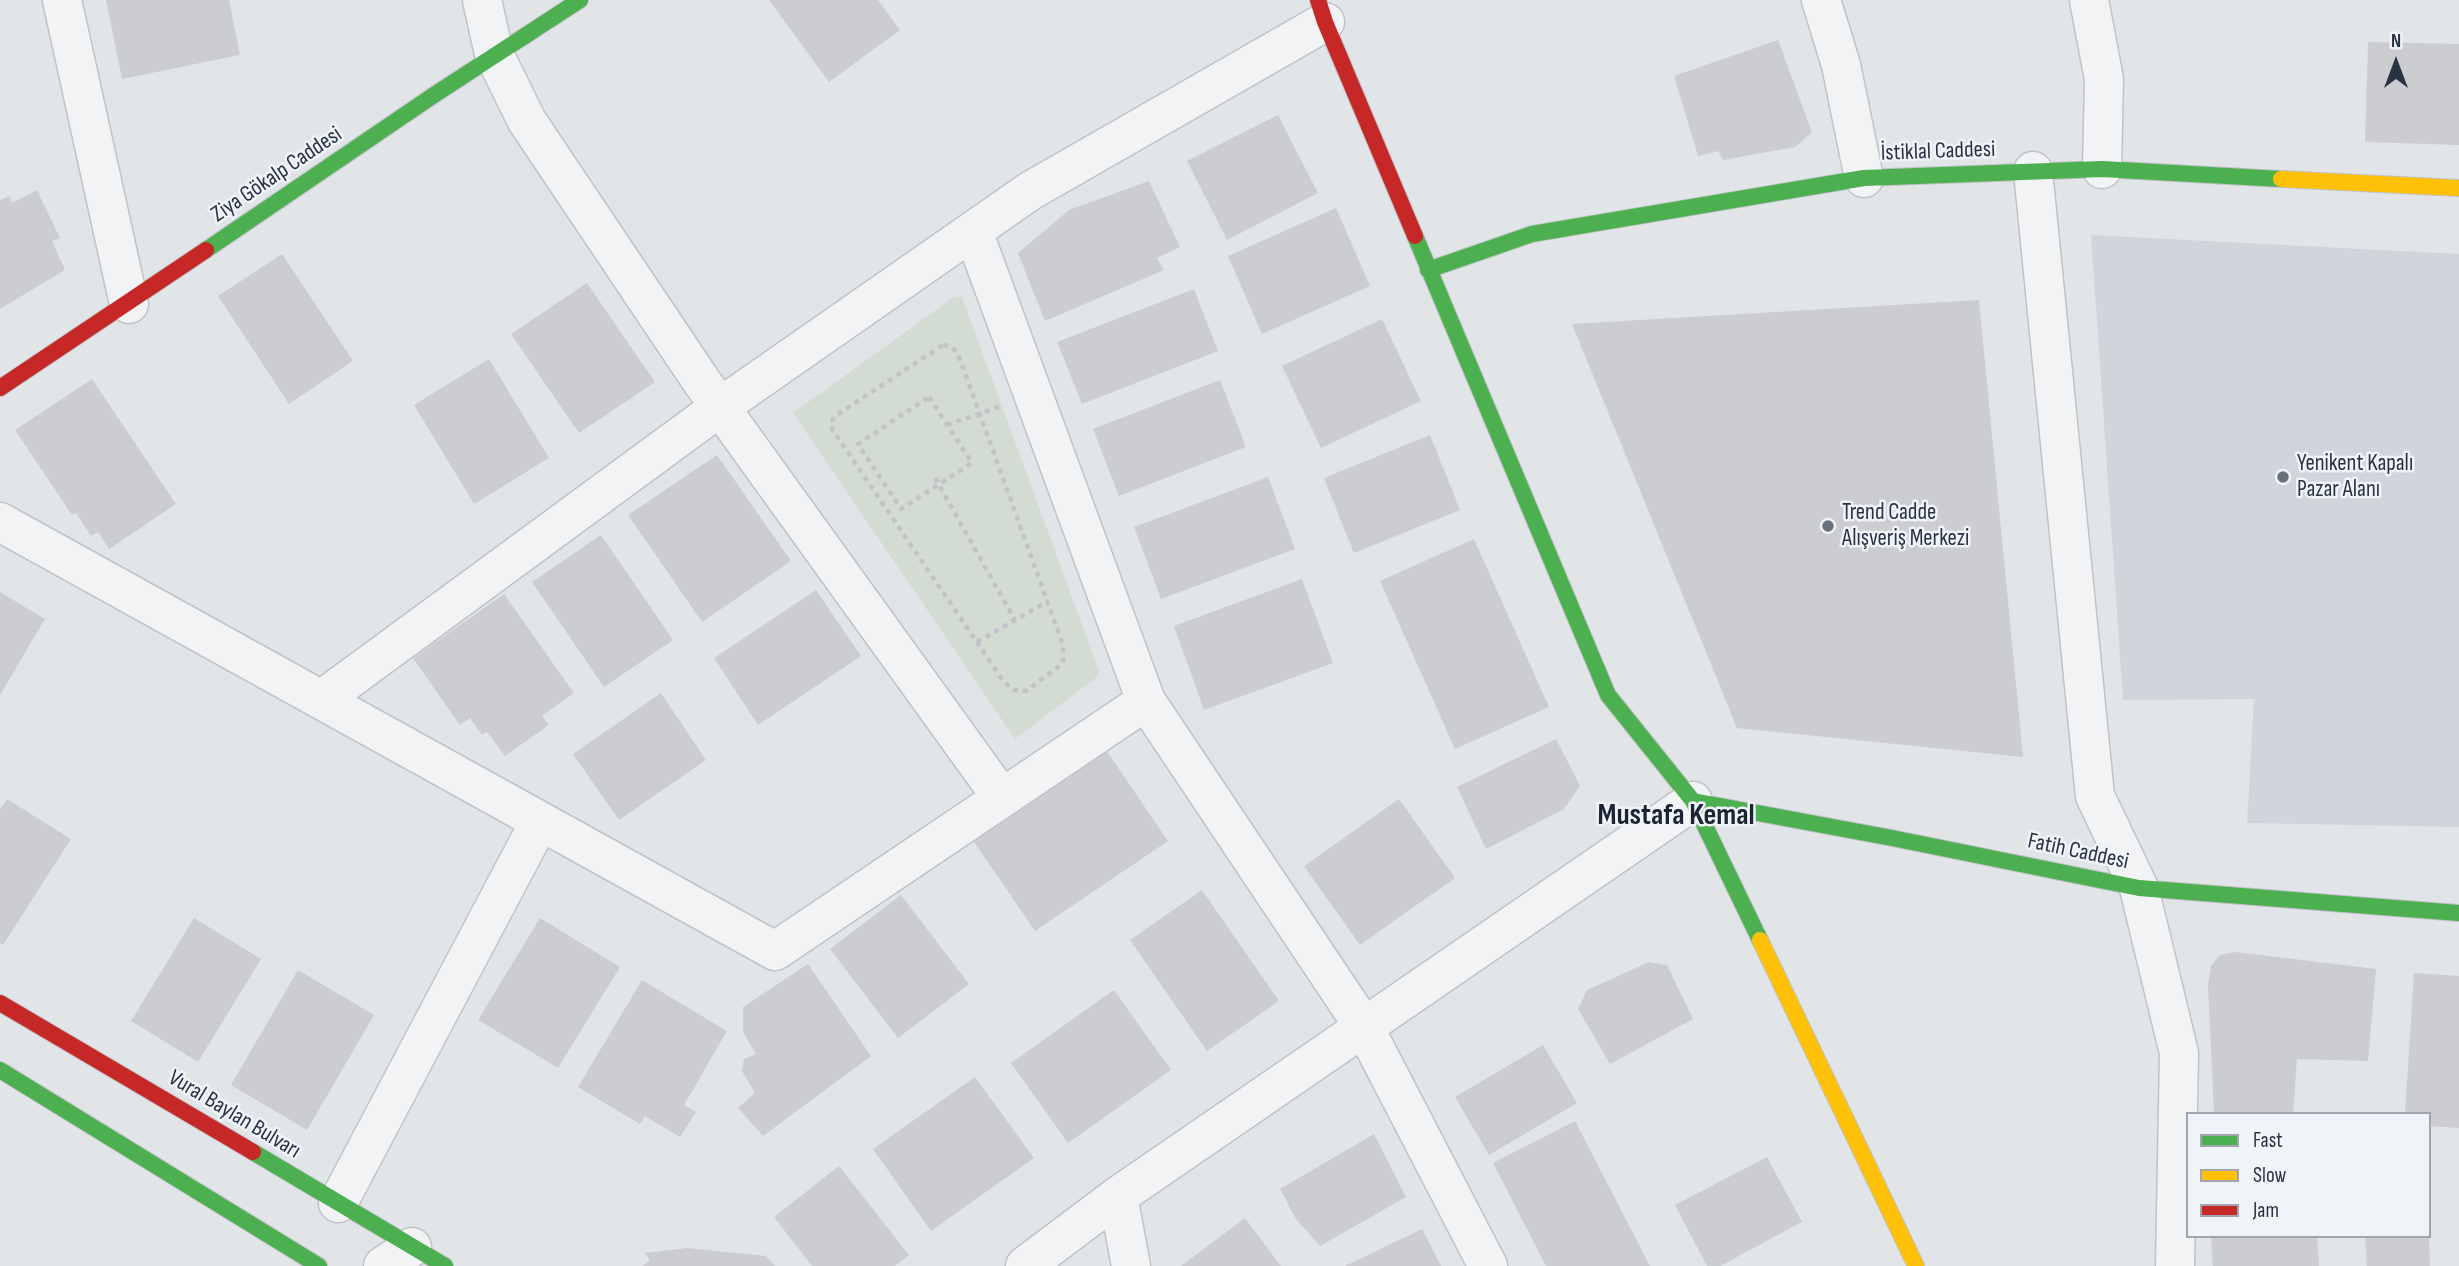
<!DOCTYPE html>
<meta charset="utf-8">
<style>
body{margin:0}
#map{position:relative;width:2459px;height:1266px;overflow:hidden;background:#e2e5e8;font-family:"Sofia Sans Condensed",sans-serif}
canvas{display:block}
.legend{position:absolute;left:2186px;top:1112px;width:245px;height:126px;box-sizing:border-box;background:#f0f3f7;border:2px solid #a0a6af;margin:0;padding:9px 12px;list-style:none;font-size:21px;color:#283343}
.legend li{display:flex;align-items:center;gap:14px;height:35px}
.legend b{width:35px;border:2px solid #a0a6af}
.north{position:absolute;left:2361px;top:28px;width:70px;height:70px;-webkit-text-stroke:5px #f0f3f7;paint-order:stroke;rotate:0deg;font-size:19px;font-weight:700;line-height:28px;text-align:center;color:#283343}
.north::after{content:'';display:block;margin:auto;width:24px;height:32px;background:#283343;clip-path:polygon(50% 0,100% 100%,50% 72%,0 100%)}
</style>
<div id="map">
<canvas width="2459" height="1266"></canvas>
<ul class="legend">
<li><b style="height:9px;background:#4caf50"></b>Fast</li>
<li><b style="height:9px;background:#ffc107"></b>Slow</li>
<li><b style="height:9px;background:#c62828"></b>Jam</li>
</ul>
<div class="north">N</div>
</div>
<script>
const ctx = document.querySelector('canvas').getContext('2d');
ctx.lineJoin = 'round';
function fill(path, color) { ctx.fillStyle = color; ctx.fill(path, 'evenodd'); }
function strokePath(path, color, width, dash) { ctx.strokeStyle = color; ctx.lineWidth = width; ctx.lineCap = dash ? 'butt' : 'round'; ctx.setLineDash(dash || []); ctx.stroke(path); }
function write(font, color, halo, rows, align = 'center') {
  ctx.font = font + ' "Sofia Sans Condensed",sans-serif'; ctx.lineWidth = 5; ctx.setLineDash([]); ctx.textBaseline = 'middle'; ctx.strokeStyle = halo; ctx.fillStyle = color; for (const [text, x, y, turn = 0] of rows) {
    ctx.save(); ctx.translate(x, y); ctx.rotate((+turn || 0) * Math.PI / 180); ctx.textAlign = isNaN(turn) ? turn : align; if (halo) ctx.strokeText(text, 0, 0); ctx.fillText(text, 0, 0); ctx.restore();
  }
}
fill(new Path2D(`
 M2091 235 2459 254V827L2247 823 2254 699 2123 700Z`), '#d0d5db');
fill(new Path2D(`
 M954 297H962L1099 671 1097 677 1015 739 793 413Z`), '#d3dcd3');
fill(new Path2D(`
 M106 0H229L240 55 122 79Z
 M769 0H878L900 30 829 82Z
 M1778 40 1812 132 1795 147 1723 160 1718 151 1698 156 1674 76Z
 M2368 42 2459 44V145L2365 142Z
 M1278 115 1318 193 1227 240 1187 161Z
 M1149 181 1180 247 1157 258 1164 270 1045 321 1018 253 1069 210Z
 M37 190 60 238 52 241 65 270 0 309V200L9 196 12 203Z
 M1336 208 1370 286 1262 334 1228 256Z
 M282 254 353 361 289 404 218 296Z
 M587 283 655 382 579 433 511 334Z
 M1194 289 1218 351 1082 404 1057 342Z
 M1979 300 2023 757 1737 728 1572 324Z
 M1382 319 1421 401 1321 448 1282 366Z
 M489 359 549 458 474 504 414 405Z
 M92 379 176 504 109 549 98 532 91 536 76 513 72 515 15 430Z
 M1220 380 1246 447 1119 496 1093 429Z
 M1430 435 1460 510 1354 553 1324 478Z
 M717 455 791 561 702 622 628 515Z
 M1268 477 1295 549 1161 599 1134 527Z
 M601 535 673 640 604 687 532 582Z
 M1474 539 1549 707 1455 749 1380 581Z
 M1302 579 1333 663 1204 710 1174 626Z
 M816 590 861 656 758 725 714 658Z
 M0 592 45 619 0 695Z
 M504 594 574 693 542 716 549 725 505 756 487 732 482 735 470 718 460 725 413 658Z
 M661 693 706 760 619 820 573 754Z
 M1556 739 1580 786 1564 809 1486 849 1457 787Z
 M1104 747 1168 841 1035 931 970 836Z
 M7 799 71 839 3 945 0 943V809Z
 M1399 799 1455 878 1360 945 1304 866Z
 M1202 890 1279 1001 1207 1051 1130 940Z
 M901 895 969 984 898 1038 830 949Z
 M194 918 261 959 198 1062 131 1021Z
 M540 918 620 967 558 1068 478 1020Z
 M2236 952 2376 969 2368 1061 2297 1059 2293 1114H2214L2208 985 2211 966 2220 955Z
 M1649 962 1667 965 1693 1019 1610 1064 1578 1009 1587 990Z
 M808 964 871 1056 763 1136 738 1108 755 1093 742 1071 744 1059 756 1054 743 1032V1007Z
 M298 970 374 1015 307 1130 231 1085Z
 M2414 973 2459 976V1128L2429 1126V1114H2405Z
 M642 980 727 1031 684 1105 696 1112 680 1137 645 1116 640 1124 578 1087Z
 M1114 990 1171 1070 1068 1143 1011 1063Z
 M1543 1045 1577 1103 1489 1155 1455 1097Z
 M975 1077 1034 1158 931 1231 873 1149Z
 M1575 1121 1650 1266H1546L1493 1163Z
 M1374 1134 1406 1197 1320 1246 1296 1219 1280 1189Z
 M1767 1157 1802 1222 1720 1266H1707L1675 1205Z
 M839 1166 909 1255 895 1266H812L774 1217Z
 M1245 1218 1281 1266H1181Z
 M1422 1229 1441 1266H1345Z
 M2211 1236H2317L2319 1266H2213Z
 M2365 1236H2429L2430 1266H2367Z
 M687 1248 766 1256 775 1266H643L650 1260 645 1253Z`), '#cbcdd0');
const street = new Path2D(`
 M62 0 129 304
 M482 0 494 54 527 121 702 382 1002 798
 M1821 0 1841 65 1864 178
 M2089 0 2104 79 2102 169
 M2033 171 2095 796 2139 888 2179 1053 2175 1266
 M973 231 1146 701 1364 1027 1488 1266
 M0 522 775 951 1146 701
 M321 700 720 407 1030 191 1325 22
 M1118 1196 1131 1266
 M338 1203 540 821
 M383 1266 412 1247
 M1025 1266 1118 1196 1693 801`);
const fast = new Path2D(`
 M1415 236 1608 695 1693 801 1760 940
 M206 250 434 95 580 0
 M1428 270 1532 234 1864 178 2102 169 2281 179
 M1693 801 1892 838 2139 888 2459 913
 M0 1070 319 1266
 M253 1152 445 1266`);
const slow = new Path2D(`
 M2281 179 2459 188
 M1760 940 1916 1266`);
const jam = new Path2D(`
 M1318 0 1325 22 1415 236
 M0 388 206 250
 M0 1003 253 1152`);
strokePath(street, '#c0c3c6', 41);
strokePath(fast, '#c0c3c6', 18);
strokePath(slow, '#c0c3c6', 18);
strokePath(jam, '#c0c3c6', 18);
strokePath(new Path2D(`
 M943 345C954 346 956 351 960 359L1063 645V663L1026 691 1014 690 1004 682 832 429V421L835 416Z
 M929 397 972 463 901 509 858 444Z
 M947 425 999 407
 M935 478 1015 620
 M977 642 1048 601`), '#c1c3c8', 4.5, [5, 5]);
strokePath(street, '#f2f3f4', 38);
strokePath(fast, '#4caf50', 16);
strokePath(slow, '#ffc107', 16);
strokePath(jam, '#c62828', 16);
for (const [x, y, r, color] of [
 [2283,477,7,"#69717d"],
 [1828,526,7,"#69717d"]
]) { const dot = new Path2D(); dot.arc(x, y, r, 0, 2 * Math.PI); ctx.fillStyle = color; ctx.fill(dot); strokePath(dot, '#f0f3f7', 2.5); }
write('23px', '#283343', '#f0f3f7', [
 ["İstiklal Caddesi",1938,152,-2],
 ["Ziya Gökalp Caddesi",277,175,-34],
 ["Fatih Caddesi",2078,852,12],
 ["Vural Baylan Bulvarı",234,1115,31]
]);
write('23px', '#283343', '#f0f3f7', [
 ["Yenikent Kapalı",2297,464],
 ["Pazar Alanı",2297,490],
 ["Trend Cadde",1842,513],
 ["Alışveriş Merkezi",1842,539]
], 'left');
write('bold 30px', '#1a2433', '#f0f3f7', [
 ["Mustafa Kemal",1676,816]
]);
</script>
